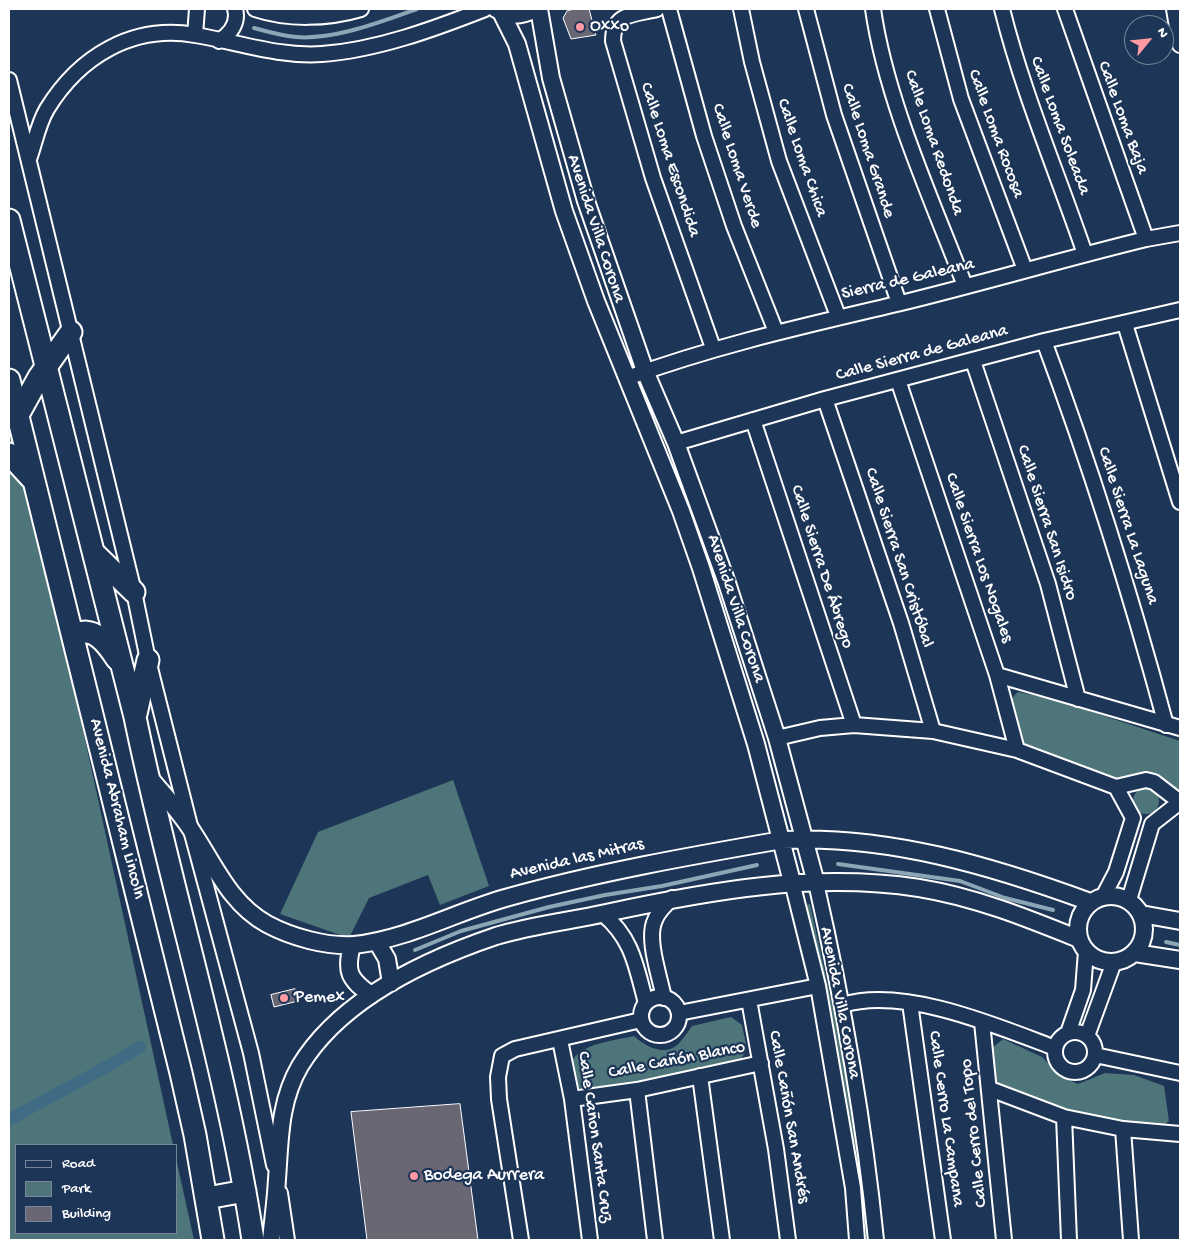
<!DOCTYPE html>
<meta charset="utf-8">
<style>
body{margin:0}
#map{position:relative;width:1189px;height:1249px;overflow:hidden;background:#1d3557;font-family:"Gochi Hand",sans-serif}
canvas{display:block}
.frame{position:absolute;inset:0;border:10px solid #fff;pointer-events:none}
.legend{position:absolute;left:15px;top:1144px;width:162px;height:90px;box-sizing:border-box;background:#1d3557;border:1px solid #77869a;margin:0;padding:6px 9px;list-style:none;font-size:15px;color:#fff}
.legend li{display:flex;align-items:center;gap:10px;height:25px}
.legend b{width:25px;border:1px solid #77869a}
.north{position:absolute;left:1124px;top:15px;width:50px;height:50px;box-sizing:border-box;background:#1d3557;border:1px solid #77869a;border-radius:50%;rotate:62deg;font-size:14px;font-weight:700;line-height:20px;text-align:center;color:#fff}
.north::after{content:'';display:block;margin:auto;width:18px;height:22px;background:#ff9aa2;clip-path:polygon(50% 0,100% 100%,50% 72%,0 100%)}
</style>
<div id="map">
<canvas width="1189" height="1249"></canvas>
<div class="frame"></div>
<ul class="legend">
<li><b style="height:6px;background:#1d3557"></b>Road</li>
<li><b style="height:14px;background:#4e7579"></b>Park</li>
<li><b style="height:14px;background:#6a6774"></b>Building</li>
</ul>
<div class="north">N</div>
</div>
<script>
const ctx = document.querySelector('canvas').getContext('2d');
ctx.lineJoin = 'round';
function fill(path, color) { ctx.fillStyle = color; ctx.fill(path, 'evenodd'); }
function strokePath(path, color, width, dash) { ctx.strokeStyle = color; ctx.lineWidth = width; ctx.lineCap = dash ? 'butt' : 'round'; ctx.setLineDash(dash || []); ctx.stroke(path); }
function write(font, color, halo, rows, align = 'center') {
  ctx.font = font + ' "Gochi Hand",sans-serif'; ctx.lineWidth = 4.5; ctx.setLineDash([]); ctx.textBaseline = 'middle'; ctx.strokeStyle = halo; ctx.fillStyle = color; for (const [text, x, y, turn = 0] of rows) {
    ctx.save(); ctx.translate(x, y); ctx.rotate((+turn || 0) * Math.PI / 180); ctx.textAlign = isNaN(turn) ? turn : align; if (halo) ctx.strokeText(text, 0, 0); ctx.fillText(text, 0, 0); ctx.restore();
  }
}
fill(new Path2D(`
 M19 435 173 1145H16V1233H176V1158L194 1240H9V436Z
 M1018 692 1053 699 1180 741V793L1130 779H1116L1025 748C1020 740 1009 710 1011 701 1012 697 1015 695 1018 692Z
 M453 780 489 886 440 905 428 875 369 898 349 938 280 914 318 832Z
 M1133 801a13 13 0 1 1 26 0a13 13 0 1 1-26 0Z
 M810 904 843 1055 869 1240H860L803 906Z
 M731 1017 742 1025 747 1049 740 1061 591 1096C581 1090 574 1084 572 1073 565 1044 615 1041 634 1036 646 1047 667 1058 680 1042 685 1037 688 1031 692 1026Z
 M1003 1039 1042 1057 1061 1077 1078 1084 1105 1073 1134 1075 1164 1086 1169 1121 1157 1130 1082 1119 997 1087 991 1049Z`), '#4e7579');
strokePath(new Path2D(`
 M254 28C265 31 276 34 288 36 327 43 381 22 417 9
 M838 864 960 881 1005 898 1053 910
 M1166 942 1180 945
 M415 950 461 931 549 907 605 895 662 886 757 865`), '#8ca6b5', 4);
strokePath(new Path2D(`
 M9 1120C52 1095 97 1074 140 1047`), '#3f6b84', 12);
const building = new Path2D(`
 M575 9H589L596 35 571 39 563 18 567 11Z
 M295 989 298 1001 274 1007 271 995Z
 M460 1104 478 1240H367L351 1112Z`);
fill(building, '#6a6774');
strokePath(building, '#fff', 1);
const minor = new Path2D(`
 M255 9C288 20 327 19 361 9
 M657 9C634 15 613 12 613 41L653 178 713 348
 M669 9 704 136 734 226 776 332
 M741 9 752 62 779 161 838 316
 M806 9 834 115 899 303
 M873 9C886 100 932 200 965 286
 M937 9 961 99 1025 270
 M1002 9C1023 93 1057 172 1085 254
 M1065 9 1146 239
 M1174 9 1180 45
 M195 35 197 9
 M219 41C230 34 239 23 235 9
 M9 80 134 592 148 660 191 830 251 1053 274 1165
 M29 159C35 143 38 124 47 109 79 57 132 24 195 35 238 42 278 57 322 54 377 50 434 29 485 9
 M1125 324 1180 502
 M1044 341C1091 467 1131 595 1166 725
 M973 361 1048 584 1078 699
 M627 378C717 345 808 325 901 303 983 283 1064 259 1146 239L1180 233
 M898 380 997 675 1017 750
 M825 399 901 623 933 731
 M753 420 854 725
 M676 443 825 399 1044 341 1180 310
 M997 675 1180 728
 M777 738 820 728 854 725 933 731 1017 750 1116 787 1146 780 1154 782 1180 802
 M792 882 818 986 853 1188 857 1240
 M816 883C843 1001 864 1120 876 1240
 M1104 895 1116 872 1133 818 1116 787
 M1129 900 1152 824 1180 802
 M603 914C633 939 636 967 646 1003
 M641 1016a19 19 0 1 1 38 0a19 19 0 1 1-38 0Z
 M664 998C660 977 646 939 655 920 658 911 666 905 672 898
 M749 1000 776 1149 788 1240
 M910 1003 943 1240
 M843 1005C903 986 997 1026 1055 1048
 M679 1013 818 986
 M982 1022 1004 1240
 M1055 1052a20 20 0 1 1 40 0a20 20 0 1 1-40 0Z
 M1068 1033 1083 990 1086 951
 M1087 1036 1114 962
 M560 1040 572 1099 590 1240
 M1095 1055 1180 1073
 M700 1076 722 1240
 M990 1089 1064 1117 1123 1129 1180 1134
 M637 1090 655 1240
 M572 1099 637 1090 761 1063
 M1064 1117 1069 1240
 M1123 1129 1131 1240
 M280 1193 287 1240
 M521 1240 499 1099 498 1077 502 1056 515 1049 641 1020`);
const tertiary = new Path2D(`
 M496 9C509 17 522 16 535 9
 M539 9 551 78 586 201 645 371 676 443 727 583 777 738 816 883
 M501 12 517 44 564 211 596 301 681 511 701 568 756 744 792 882
 M150 778C164 795 180 812 192 831 214 864 230 904 267 924 291 937 327 947 354 945 409 939 457 911 509 897 599 872 690 856 782 840 888 835 992 866 1090 902
 M1078 929a33 33 0 1 1 66 0a33 33 0 1 1-66 0Z
 M1141 914 1180 921
 M377 942 387 959 391 983
 M352 945C345 972 349 979 371 995
 M1135 953 1180 960
 M271 1240C273 1220 276 1200 277 1179 280 1140 279 1102 300 1066 340 1000 425 960 496 936 532 925 570 921 606 913 709 891 813 872 919 888 975 897 1027 918 1079 939`);
const primary = new Path2D(`
 M9 220 135 717C171 892 226 1063 253 1240
 M9 380 181 1073 195 1135 213 1240
 M18 415 39 377 71 332
 M9 454 32 479
 M94 553 134 592
 M73 637C92 622 108 645 117 659
 M136 714 148 660
 M207 1198 245 1191`);
strokePath(minor, '#fff', 18);
strokePath(tertiary, '#fff', 20);
strokePath(primary, '#fff', 25);
strokePath(minor, '#1d3557', 14);
strokePath(tertiary, '#1d3557', 16);
strokePath(primary, '#1d3557', 21);
for (const [x, y, r, color] of [
 [580,27,5,"#ff9aa2"],
 [284,998,5,"#ff9aa2"],
 [414,1176,5,"#ff9aa2"]
]) { const dot = new Path2D(); dot.arc(x, y, r, 0, 2 * Math.PI); ctx.fillStyle = color; ctx.fill(dot); strokePath(dot, '#1d3557', 2); }
write('18px', '#fff', '#1d3557', [
 ["Oxxo",590,27],
 ["Pemex",294,998],
 ["Bodega Aurrera",424,1176]
], 'left');
write('18px', '#fff', '#1d3557', [
 ["Calle Loma Baja",1122,118,70],
 ["Calle Loma Soleada",1059,126,70],
 ["Calle Loma Rocosa",995,134,70],
 ["Calle Loma Redonda",933,143,71],
 ["Calle Loma Grande",867,151,72],
 ["Calle Loma Chica",801,158,71],
 ["Calle Loma Escondida",669,160,72],
 ["Calle Loma Verde",736,166,72],
 ["Avenida Villa Corona",595,229,72],
 ["Sierra de Galeana",908,280,-13],
 ["Calle Sierra de Galeana",922,354,-15],
 ["Calle Sierra San Isidro",1046,523,72],
 ["Calle Sierra La Laguna",1127,526,72],
 ["Calle Sierra San Cristóbal",898,558,72],
 ["Calle Sierra Los Nogales",978,558,71],
 ["Calle Sierra De Ábrego",821,567,72],
 ["Avenida Villa Corona",735,609,72],
 ["Avenida Abraham Lincoln",116,809,76],
 ["Avenida las Mitras",577,860,-13],
 ["Avenida Villa Corona",839,1003,79],
 ["Calle Cañón Blanco",677,1061,-11],
 ["Calle Cañón San Andrés",788,1117,80],
 ["Calle Cerro La Campana",945,1119,82],
 ["Calle Cerro del Topo",975,1133,-96],
 ["Calle Cañon Santa Cruz",594,1137,82]
]);
</script>
